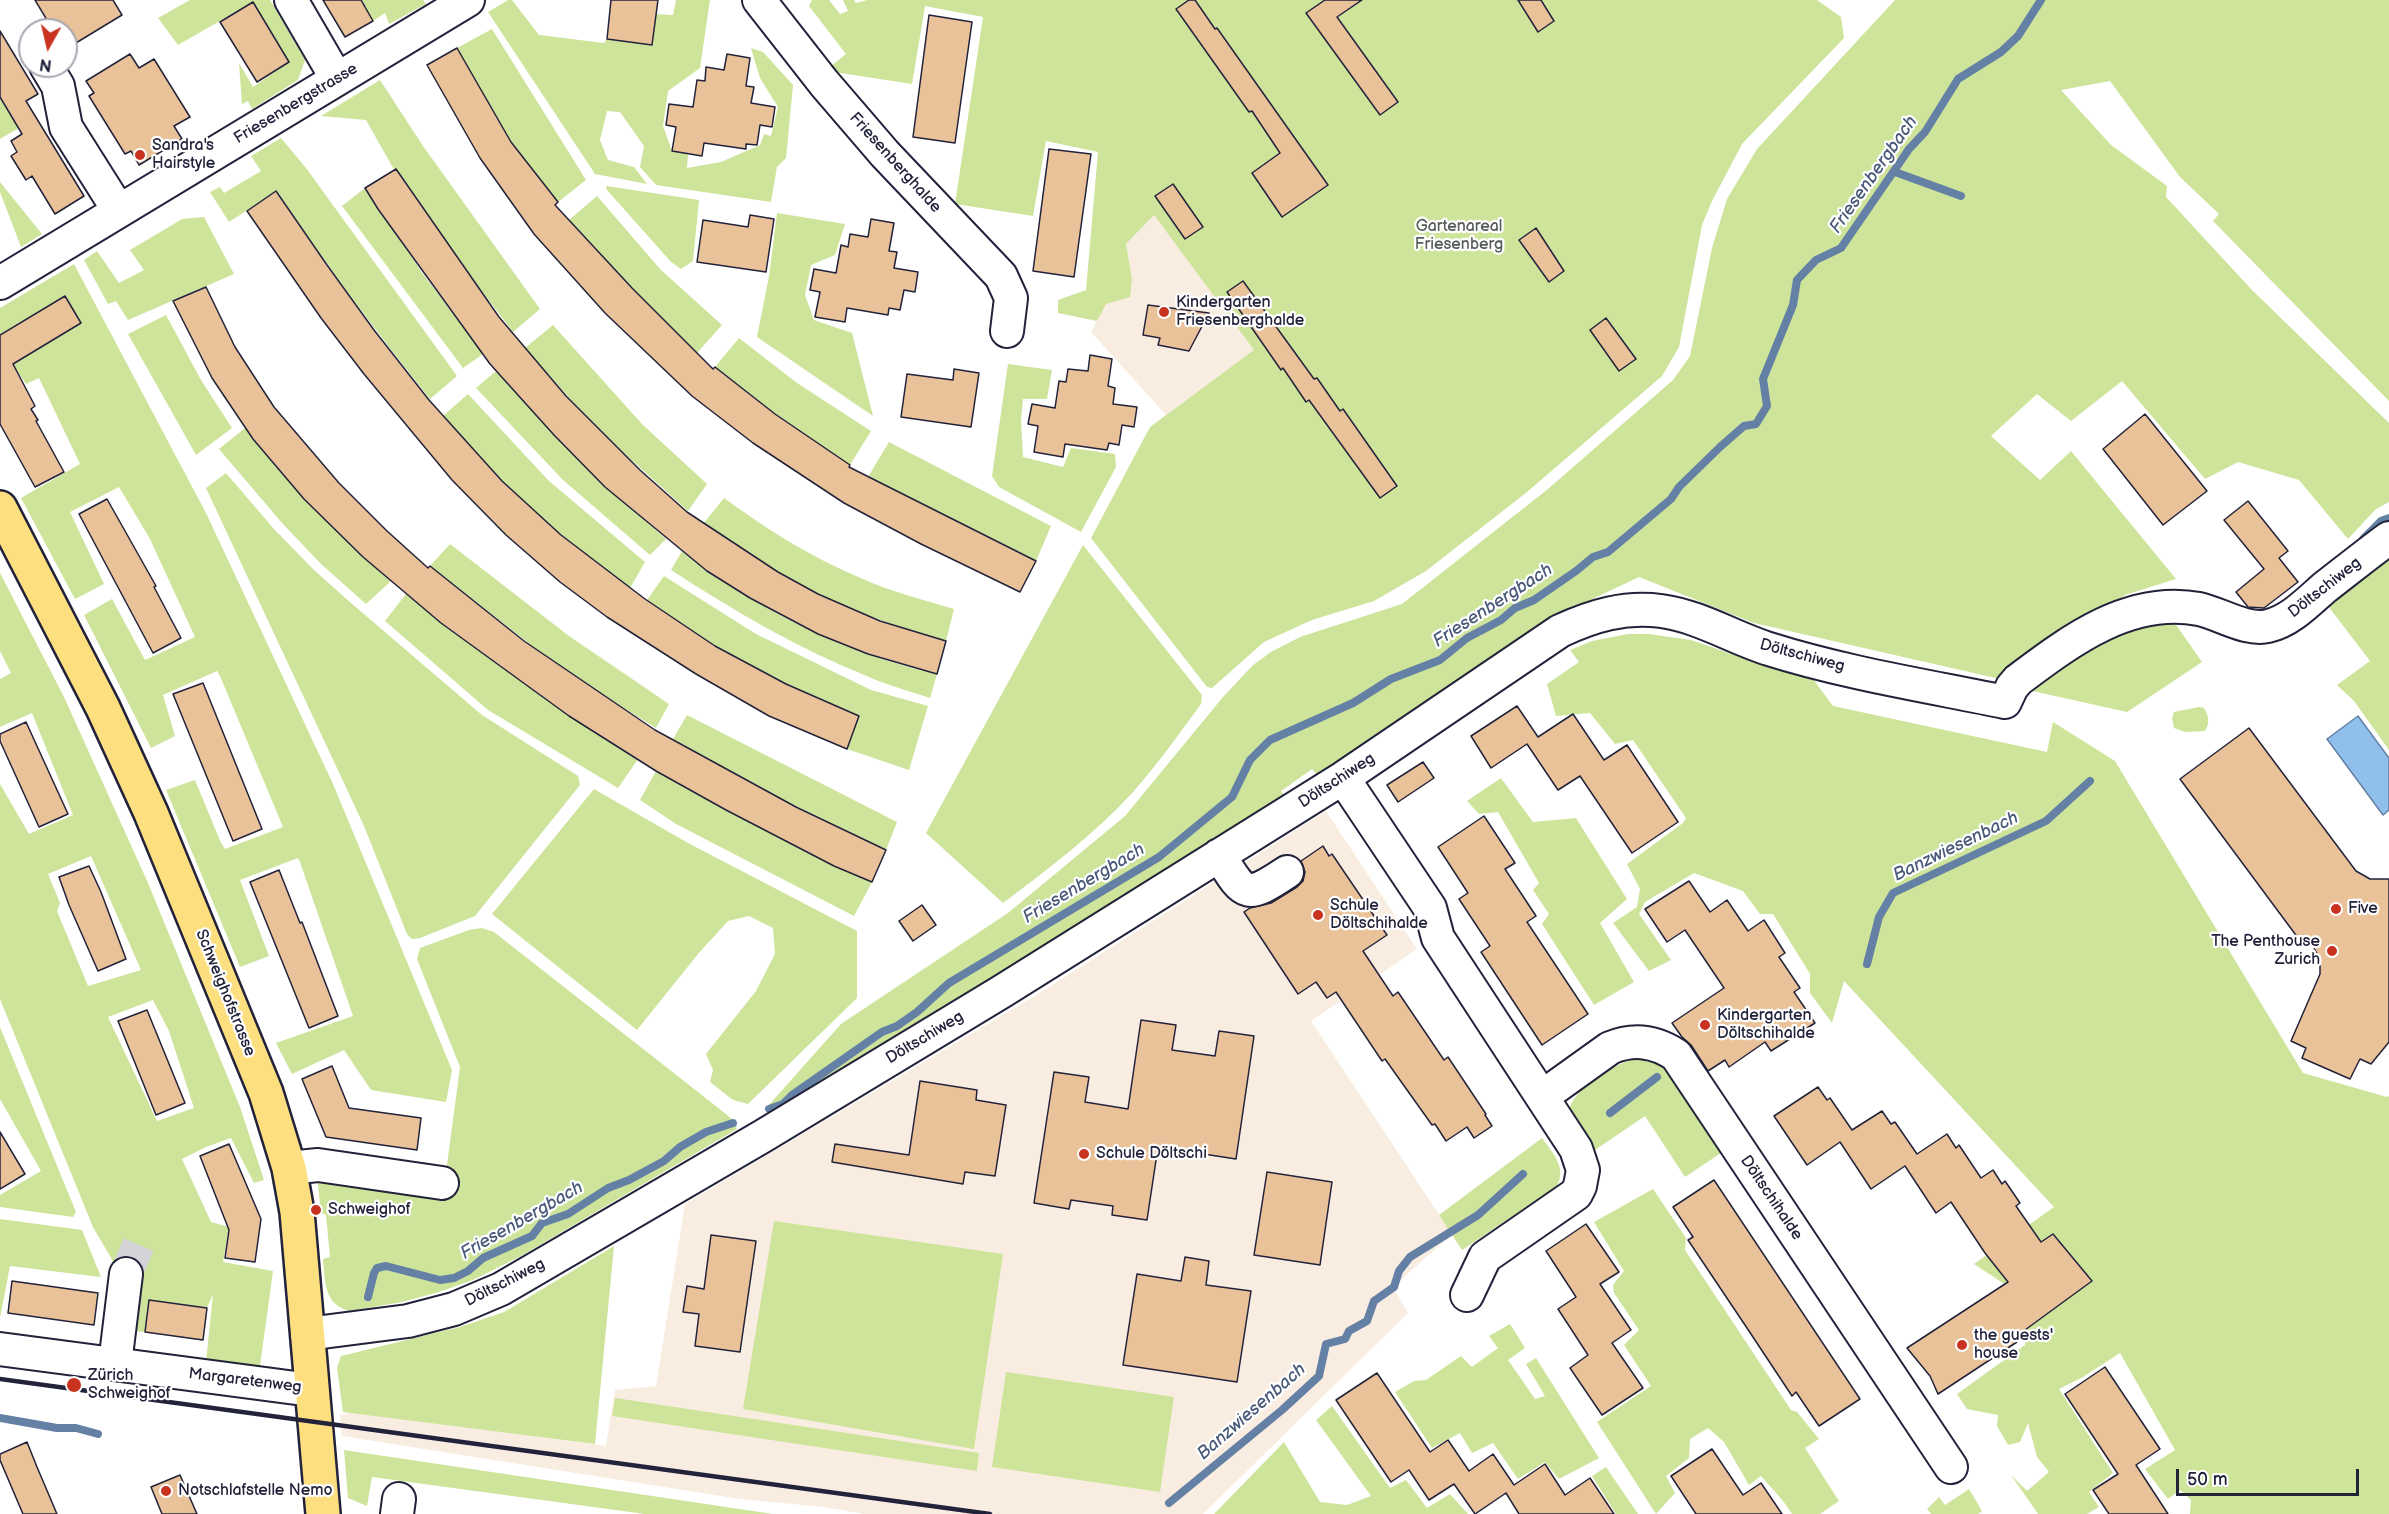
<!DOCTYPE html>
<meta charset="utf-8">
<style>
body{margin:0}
#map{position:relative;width:2389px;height:1514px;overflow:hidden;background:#fff;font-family:"Balsamiq Sans",sans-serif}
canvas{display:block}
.north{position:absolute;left:18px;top:18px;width:60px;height:60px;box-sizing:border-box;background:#fff;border:2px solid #a7a7b1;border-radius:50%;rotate:188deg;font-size:16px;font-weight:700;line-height:24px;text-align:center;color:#22223b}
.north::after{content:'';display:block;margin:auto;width:21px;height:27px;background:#c8321e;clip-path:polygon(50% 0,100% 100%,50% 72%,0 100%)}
.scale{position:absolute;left:2176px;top:1469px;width:183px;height:27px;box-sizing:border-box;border:3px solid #22223b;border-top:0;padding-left:8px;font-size:18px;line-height:21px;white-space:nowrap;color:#22223b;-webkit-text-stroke:4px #fff;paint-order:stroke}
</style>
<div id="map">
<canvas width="2389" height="1514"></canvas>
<div class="north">N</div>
<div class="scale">50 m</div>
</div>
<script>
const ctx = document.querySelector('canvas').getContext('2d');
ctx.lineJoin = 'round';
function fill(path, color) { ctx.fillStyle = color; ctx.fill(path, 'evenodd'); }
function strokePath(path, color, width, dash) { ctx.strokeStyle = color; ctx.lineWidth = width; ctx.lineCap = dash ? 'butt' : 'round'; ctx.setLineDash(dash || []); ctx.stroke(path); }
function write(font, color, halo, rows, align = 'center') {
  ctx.font = font + ' "Balsamiq Sans",sans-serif'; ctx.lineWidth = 4.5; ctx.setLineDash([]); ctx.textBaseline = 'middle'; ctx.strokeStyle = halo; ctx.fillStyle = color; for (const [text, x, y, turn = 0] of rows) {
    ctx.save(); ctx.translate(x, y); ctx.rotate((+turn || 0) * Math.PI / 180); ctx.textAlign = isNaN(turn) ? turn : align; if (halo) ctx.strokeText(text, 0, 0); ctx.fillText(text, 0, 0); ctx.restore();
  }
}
fill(new Path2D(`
 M1154 215 1255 350 1166 415 1091 332 1105 304 1132 279 1126 244Z
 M1326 811 1417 949 1311 1021 1452 1234 1393 1287 1408 1313 1203 1514H864L824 1507 740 1499 342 1436 340 1415 352 1412 606 1446 615 1390 656 1386 685 1204 1038 994Z`), '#f9ede1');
fill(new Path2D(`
 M190 0H270L305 60 298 80 252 109 248 101 242 104 239 63 253 87 289 62 253 2 178 45 158 18Z
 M361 0H423L426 4 389 24 385 13 373 21Z
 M508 0H512L539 35 604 43 607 39 651 45 656 14 673 15 676 0H710L700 68 668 91 663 126 672 151 688 154 687 168 721 162 760 145 764 134 771 136 778 107 760 78 751 48 763 52 793 85 786 158 777 167 771 202 656 185 640 167 644 146 620 112 607 111 600 140 608 160 634 167 647 184 595 174 488 12Z
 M812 0H829L840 14 848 11 843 0H854L856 3 867 0H1817L1841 17 1844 38 1742 144 1712 201 1702 225 1679 347 1662 376 1527 492 1426 571 1374 601 1312 620 1264 642 1212 688 1207 687 1091 538 1150 427 1254 350 1154 215 1126 244 1132 279 1130 297 1106 304 1097 321 1058 313V300L1086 290 1098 152 1046 141 1033 216 955 204 983 17 925 6 912 84 834 72 831 66 846 54 809 6Z
 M1895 0H2389V401L2213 221 2219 214 2180 177 2110 81 2061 90 2111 145 2167 186 2166 197 2252 290 2389 423V502L2376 509 2348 539 2299 480 2238 462 2205 479 2122 381 2071 421 2037 394 1991 436 2040 480 2071 451 2176 579 2125 595 2073 632 2000 679 1754 623 1639 577 1563 613 1319 777 1312 769 1281 791 1286 798 773 1116 768 1106 841 1024 1008 913 1125 816 1223 697 1253 665 1271 652 1300 637 1402 604 1548 489 1673 380 1690 356 1712 248 1727 199 1757 149Z
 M492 29 586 180 558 202 511 142 457 48Z
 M380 80 423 146 540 309 513 332 464 268 392 166 366 120 321 116Z
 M0 97 9 112 22 126 0 139Z
 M281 138 306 168 457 376 430 399C376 332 325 263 277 191L229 222 210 192 220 187 224 193 261 171 251 156Z
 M0 182 42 234 21 247 0 192Z
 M606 186 699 200 693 261 681 269 671 262 607 190Z
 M365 188 423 274 483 354 463 368 342 206Z
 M597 196 661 270 722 325 697 353 632 288 569 220Z
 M777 213 845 224 835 255 811 265 805 295 814 320 852 333 873 416 757 337 769 276Z
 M204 217 234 274 128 320 116 301 108 304 84 260 97 251 119 283 144 270 130 250 182 219Z
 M74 264 206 513 333 784 452 1070 446 1102 371 1090 344 1050 292 1074 276 1043 353 1016 300 862 298 858 240 880 269 956 240 967 166 790 195 780 221 843 225 849 283 827 220 676 217 671 163 695 175 736 151 748 84 615 112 599 145 660 195 637 150 539 119 487 70 512 104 584 75 599 21 498 80 464 39 378 26 384 13 365 81 322 65 296 0 335V308Z
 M166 315 201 380 232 428 196 455 128 334Z
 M553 325 642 424 707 484 688 511 595 427 525 348Z
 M739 338 797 383 871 431 850 465 775 414 715 367Z
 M1008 364 1052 370 1047 399H1023L1021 420 1023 457 1063 467 1071 448 1115 454 1116 467 1081 532 999 487 992 476Z
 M496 371 598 480 666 539 650 555 563 480 476 388Z
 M468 394 549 481 645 562 630 588 561 535 502 481 443 416Z
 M245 428 312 507 391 581 366 604 321 564 282 523 219 449Z
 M889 442 1051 526 1036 561 868 477Z
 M226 473 274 529 314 570 351 603 482 715 578 776 580 785 475 916 420 938 412 939 407 934 364 826 206 488Z
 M724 498C768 530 812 558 863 579 892 592 924 600 954 609L946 641C902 628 858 614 817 593 777 573 741 548 703 524Z
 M450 544 569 636 669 704 656 728 588 686 540 652 430 566Z
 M1083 545 1202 695 1201 704C1179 734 1157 765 1133 792 1095 834 1048 869 1003 903L926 833Z
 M2389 548V750L2354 701 2337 685 2370 661 2322 598Z
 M682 551C756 609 846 654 937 674L930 698C910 691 889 686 869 677 799 649 734 611 671 570Z
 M0 573 64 697 148 883 240 1107 264 1180 254 1183 231 1138 206 1147 182 1159 211 1222 229 1227 223 1262 273 1271 259 1373 206 1362 213 1294 207 1308 150 1300 145 1332 125 1330 118 1270 93 1227 0 999V784L29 834 73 815 32 713 0 727V679L11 673 0 651ZM91 856 141 970 88 986 57 911 60 903 48 874ZM153 1000 169 1031 194 1108 157 1121 108 1017Z
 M664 576 756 634 871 690 928 706 909 770 847 749 859 716 786 684 715 646 647 600Z
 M406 594C481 653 557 707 638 759L618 788 488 710 385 621Z
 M2170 616 2202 662 2127 712 2019 688 2090 638Z
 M1628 634H1649L1691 640 1769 667 1813 679 1833 706 2047 752 2053 722 2115 761 2303 1073 2387 1097 2389 1096V1514H2190L2191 1500 2180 1490 2168 1499 2145 1469 2175 1450 2120 1353 2083 1377 2059 1389 2113 1473 2089 1492 2099 1507 2087 1514H2038L2011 1475 2027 1491 2049 1472 2037 1457 2028 1423 2020 1442 2008 1445 1997 1426 1998 1415 1967 1409 1957 1394 2025 1345 2028 1321 2006 1285 1974 1264 2054 1207 1844 981 1832 1023 1810 993V974L1773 914H1760L1743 891 1694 873 1645 902 1639 914 1671 960 1649 971 1613 923 1637 907 1640 889 1627 864 1683 823 1686 818 1633 740 1615 744 1590 713 1556 716 1547 684 1579 662 1570 650 1592 641Z
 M2199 707 2204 708C2209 716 2210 723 2205 731L2185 732 2174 728 2172 718 2174 712Z
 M687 715 897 822 886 850 778 797 673 739Z
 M656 771 762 829 872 882 854 916 676 824 640 800Z
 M1501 778 1533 822 1576 818 1627 899 1600 923 1634 982 1594 1005 1542 924 1549 914 1533 890 1539 883 1498 812 1479 814 1467 801Z
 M594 789 688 843 857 931V998L748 1104 733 1100 710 1082 713 1070 706 1054 756 991 775 954 773 928 749 916 728 921 698 954 637 1030 492 914Z
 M482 928 494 932 712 1103 732 1119 737 1129 521 1256 473 1280 439 1292 402 1302 350 1311C324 1305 325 1282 323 1259L330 1257 326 1215 321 1213 317 1176 444 1187 460 1067 417 959 420 948 469 930Z
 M0 1027 76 1212 73 1217 0 1207V1195L41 1171 0 1099Z
 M1635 1059 1655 1061 1668 1069 1724 1151 1685 1177 1645 1116 1595 1150 1569 1111C1573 1088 1613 1064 1635 1059Z
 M1542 1138C1553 1153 1568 1169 1556 1187L1462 1250 1439 1215Z
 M1653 1189 1686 1238 1685 1250 1791 1410 1797 1412 1819 1439 1805 1448 1839 1501 1820 1514H1792C1784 1500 1772 1489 1761 1476L1749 1485 1724 1442 1708 1428 1690 1439 1689 1458 1666 1476 1675 1493 1656 1514 1597 1422 1651 1386 1624 1345 1639 1330 1614 1293 1613 1285 1624 1271 1594 1222Z
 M0 1219 82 1230 101 1277 10 1266 0 1318Z
 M774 1221 1003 1254 974 1449 743 1409Z
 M614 1246 595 1444 343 1412 337 1368 341 1356 460 1327 504 1312Z
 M1510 1324 1525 1348 1508 1360 1535 1399 1545 1396 1526 1364 1536 1358 1599 1458 1559 1479 1545 1462 1518 1479 1493 1443 1472 1453 1460 1433 1432 1448 1395 1392 1414 1381 1426 1380 1461 1356 1472 1367 1498 1348 1489 1336Z
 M1006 1372 1174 1397 1160 1492 992 1467Z
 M615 1398 979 1453 977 1471 612 1416Z
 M1332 1406 1390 1488 1406 1480 1427 1508 1450 1494 1468 1514H1214L1284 1442 1320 1502 1347 1505 1371 1496 1316 1420Z
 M344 1450 773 1514H645L372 1477 367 1506 348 1498Z
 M1606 1467 1638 1514H1616L1592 1476Z
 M1969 1489 1982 1511 1978 1514H1931L1927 1509 1939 1497 1945 1505Z`), '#cee49a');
const water = new Path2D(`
 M2358 716 2389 758V810L2383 815 2327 739Z`);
fill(water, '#90bfeb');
strokePath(water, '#6480a5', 1.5);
strokePath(new Path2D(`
 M1895 172 1961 196
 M2363 539 2381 521 2389 518
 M1867 964 1879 917 1893 893 2046 821 2090 781
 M769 1109 783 1104 792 1095 882 1032 897 1026 917 1012 949 983 1159 857 1232 797 1250 760 1270 740 1353 703 1391 679 1440 660 1467 638 1501 620 1515 608 1534 600 1576 571 1593 557 1608 552 1671 499 1679 487 1720 447 1744 426 1756 424 1767 406 1763 379 1793 305 1797 280 1816 260 1841 248 1909 149 1925 132 1958 79 2001 52 2018 36 2041 0
 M1610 1113 1657 1077
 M368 1297 374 1273 377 1268 386 1266 440 1280 454 1278 468 1271 483 1258 532 1236 542 1223 568 1214 608 1188 629 1180 664 1161 680 1147 706 1132 733 1123
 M0 1418 57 1428H76L98 1434
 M1169 1503 1282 1410 1319 1376 1326 1344 1345 1339 1349 1331 1367 1321 1374 1301 1394 1287 1399 1271 1410 1257 1478 1215 1523 1174`), '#6480a5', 8);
const building = new Path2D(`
 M35 0H113L122 15 66 49V30H53Z
 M323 0H361L373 21 345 37Z
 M611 0H658L652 45 607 39Z
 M1189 0H1195L1215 29 1217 28 1328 185 1282 217 1252 173 1280 153 1252 111 1249 112 1176 9Z
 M1325 0H1362L1337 17 1398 102 1380 115 1306 13Z
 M1518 0H1541L1554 21 1538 32Z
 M253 2 289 62 257 82 220 22Z
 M929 15 972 22 955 143 913 137Z
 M0 31 38 94 26 101 84 196 55 214 32 176 26 180 11 156 17 152 11 141 22 134 0 97Z
 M457 48 511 142 558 202 555 205 632 288 713 369 715 367 775 414 850 465 849 467 1036 561 1020 592 921 544 844 503 753 443 692 396 605 313 534 234 480 158 427 65Z
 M130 54 139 68 154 59 190 117 174 126 182 139 139 165 131 151 125 154 89 96 94 93 86 81Z
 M727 54 750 58 746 86 754 87 751 103 775 107 772 127 760 125 757 145 746 144V149L704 143 702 156 672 151 676 127 666 125 669 104 693 107 697 80 705 81 706 67 724 70Z
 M1049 149 1091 154 1074 277 1033 271Z
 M396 169 499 317 566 396 640 470 687 512 778 572 818 594 880 621 946 641 937 674 868 654 818 634 750 598 707 571 605 487 554 435 490 364 378 209 365 188Z
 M1173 184 1203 227 1185 239 1155 196Z
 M276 191 327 265 374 330 429 400 502 481 561 535 645 599 715 646 786 684 859 716 847 749 769 716 696 674 607 617 560 582 506 535 452 480 364 374 321 318 247 211Z
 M750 215 774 219 766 272 697 262 703 220 748 227Z
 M871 219 894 223 889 251 897 252 894 268 918 272 915 292 904 290 900 310 889 308 888 315 847 308 845 322 815 317 820 292 810 290 814 269 836 273 841 245 848 247 850 234 868 237Z
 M1536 228 1564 271 1549 282 1519 240Z
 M1243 281 1314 379 1317 378 1340 411 1343 409 1397 486 1380 498 1309 400 1306 402 1283 368 1281 370 1227 292Z
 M206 287 235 347 274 407 339 483 387 531 428 568 430 566 524 641 655 730 796 807 886 850 872 882 834 866 726 810 656 771 569 716 441 623 363 557 304 499 253 439 212 378 173 301Z
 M65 296 81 323 13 364 35 406 31 409 38 420 36 421 64 472 35 487 0 424V335Z
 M1148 305 1209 313 1189 351 1158 345 1160 338 1143 335Z
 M1606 318 1636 359 1619 371 1590 330Z
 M1090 355 1112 359 1108 386 1115 388 1113 404 1137 407 1134 427 1122 425 1119 445 1109 443 1107 450 1065 444 1063 457 1034 452 1038 426 1028 424 1032 404 1055 408 1059 381 1066 382 1068 369 1088 371Z
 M954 369 979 373 971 427 901 417 907 374 953 380Z
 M2145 414 2207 491 2163 525 2103 449Z
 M107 499 156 586 154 587 181 638 153 653 79 514Z
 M2248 501 2288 551 2279 558 2298 582 2264 608 2248 607 2236 592 2264 569 2224 520Z
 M203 683 262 829 233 841 173 694Z
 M1517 706 1538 737 1573 714 1604 760 1627 745 1678 822 1632 853 1580 776 1558 790 1527 744 1491 768 1471 736Z
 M26 722 68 814 39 827 0 741V734Z
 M2249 728 2356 871 2370 879H2389V1042L2371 1064 2360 1059 2350 1079 2302 1058 2306 1048 2291 1041 2320 974V959L2308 937 2301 942 2180 779Z
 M1423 762 1434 778 1398 802 1387 785Z
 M1484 816 1515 863 1505 869 1536 916 1527 922 1588 1014 1542 1045 1481 952 1490 946 1459 899 1468 893 1438 847Z
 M1323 846 1329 856 1332 854 1387 935 1363 951 1393 996 1398 992 1444 1060 1448 1057 1486 1114 1485 1115 1492 1126 1474 1138 1467 1127 1446 1141 1435 1124 1432 1125 1385 1059 1382 1061 1336 992 1327 998 1316 982 1298 994 1244 912 1250 908 1271 903 1297 887 1303 881 1305 872 1301 861Z
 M89 866 101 892 126 959 98 971 69 905 59 877Z
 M279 870 300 923 302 922 338 1016 309 1028 250 882Z
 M1689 881 1710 912 1727 900 1748 931 1764 920 1785 953 1779 957 1800 988 1794 992 1815 1023 1771 1051 1765 1042 1729 1067 1725 1060 1708 1071 1691 1045 1682 1037 1672 1023 1724 988 1685 930 1667 942 1645 909Z
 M922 905 936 925 913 941 899 921Z
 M147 1010 185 1103 156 1115 118 1021Z
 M1141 1020 1176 1025 1172 1050 1215 1056 1219 1031 1254 1036 1236 1159 1158 1147 1147 1220 1112 1215 1113 1206 1071 1200 1069 1209 1034 1203 1054 1072 1089 1077 1085 1102 1128 1109Z
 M332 1066 349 1108 421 1118 417 1150 326 1137 302 1079Z
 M920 1081 977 1090 976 1100 1006 1105 995 1176 965 1172 963 1184 832 1162 835 1144 909 1155Z
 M1818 1087 1827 1100 1830 1098 1852 1130 1882 1111 1891 1124 1895 1122 1917 1154 1947 1134 1956 1148 1959 1145 1981 1178 1993 1170 2002 1184 2005 1181 2020 1203 2016 1206 2041 1242 2053 1234 2092 1281 2014 1338 2017 1342 1938 1394 1930 1376 1907 1348 2008 1282 1985 1253 1951 1202 1936 1213 1905 1166 1871 1189 1840 1142 1807 1165 1774 1116Z
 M0 1132 25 1174 0 1189Z
 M229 1144 261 1219 255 1262 225 1258 229 1230 200 1156Z
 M1267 1172 1332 1182 1320 1265 1254 1255Z
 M1714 1180 1860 1399 1819 1426 1796 1392 1792 1396 1747 1328 1688 1240 1693 1237 1673 1207Z
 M1586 1224 1619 1272 1600 1284 1631 1330 1612 1343 1643 1388 1602 1415 1570 1368 1588 1355 1558 1309 1576 1297 1546 1251Z
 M711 1235 756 1241 740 1352 695 1346 699 1314 683 1312 687 1286 704 1289Z
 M1185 1257 1209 1261 1206 1285 1251 1291 1237 1382 1123 1365 1137 1274 1181 1281Z
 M12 1281 98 1293 94 1325 8 1313Z
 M149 1300 207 1308 203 1340 145 1332Z
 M2105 1367 2160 1449 2136 1465 2168 1514H2109L2093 1490 2118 1474 2065 1394Z
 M1377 1373 1430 1452 1448 1440 1469 1471 1493 1454 1514 1485 1545 1464 1565 1495 1590 1478 1614 1514H1519L1506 1493 1475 1514 1454 1484 1429 1500 1409 1470 1391 1482 1336 1400Z
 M27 1442 37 1467 57 1514H23L0 1460V1454Z
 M1712 1449 1743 1495 1761 1483 1782 1514H1696L1671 1476Z
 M180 1475 197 1514H162L151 1487Z`);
fill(building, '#eac29a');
strokePath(building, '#22223b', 1.5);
strokePath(new Path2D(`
 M126 1274 144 1232`), '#d3d3d8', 32, [32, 16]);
const minor = new Path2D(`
 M291 0 337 79
 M759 0 824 83 885 154 1001 276 1011 298 1007 331
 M46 66 58 86 66 127 119 211
 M0 283 468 0
 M1343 778 1430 908 1438 938 1576 1149 1583 1170 1580 1186 1576 1194 1485 1257 1467 1295
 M1219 855C1245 896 1245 900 1287 872
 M1543 1096 1610 1048C1634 1038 1655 1041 1676 1055L1951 1467
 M289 1168 318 1165 442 1183
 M307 1334 408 1321 454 1309 501 1289 763 1136 1001 992 1343 778 1560 631C1592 616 1625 606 1661 611 1699 616 1734 638 1769 649 1845 673 1927 686 2005 702L2012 687 2018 680C2070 641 2129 596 2199 609 2221 614 2246 631 2268 626 2290 621 2308 602 2324 588 2346 571 2367 554 2389 538
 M0 1349 311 1390
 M115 1364 126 1274
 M397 1514 399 1499`);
const major = new Path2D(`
 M0 508 103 708 151 813 266 1093 289 1168 297 1212 323 1514`);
strokePath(minor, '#22223b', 36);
strokePath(major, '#22223b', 38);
strokePath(minor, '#fff', 32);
strokePath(major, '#fedf80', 33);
strokePath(new Path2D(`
 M0 1379 990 1514`), '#22223b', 4.5);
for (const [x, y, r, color] of [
 [140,155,6,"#c8321e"],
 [1164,312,6,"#c8321e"],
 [2336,909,6,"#c8321e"],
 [1318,915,6,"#c8321e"],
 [2332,951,6,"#c8321e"],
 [1705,1025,6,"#c8321e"],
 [1084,1154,6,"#c8321e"],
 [316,1210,6,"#c8321e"],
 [1962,1345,6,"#c8321e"],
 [74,1385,8,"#c8321e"],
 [166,1491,6,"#c8321e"]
]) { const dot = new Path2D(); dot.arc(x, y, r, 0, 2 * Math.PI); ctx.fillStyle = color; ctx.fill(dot); strokePath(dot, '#fff', 2); }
write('16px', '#22223b', '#fff', [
 ["Friesenbergstrasse",296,104,-31],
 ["Friesenberghalde",895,163,48],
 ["Döltschiweg",2325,588,-38],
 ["Döltschiweg",1802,656,15],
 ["Döltschiweg",1337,781,-33],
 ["Schweighofstrasse",225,993,68],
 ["Döltschiweg",925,1038,-31],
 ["Döltschihalde",1771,1198,56],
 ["Döltschiweg",505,1283,-27],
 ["Margaretenweg",245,1381,7]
]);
write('16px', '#22223b', '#fff', [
 ["Sandra's",152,146],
 ["Hairstyle",152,164],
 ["Kindergarten",1176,303],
 ["Friesenberghalde",1176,321],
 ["Schule",1330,906],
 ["Döltschihalde",1330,924],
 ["Five",2348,909],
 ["The Penthouse",2320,942,"right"],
 ["Zurich",2320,960,"right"],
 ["Kindergarten",1717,1016],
 ["Döltschihalde",1717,1034],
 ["Schule Döltschi",1096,1154],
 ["Schweighof",328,1210],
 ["the guests'",1974,1336],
 ["house",1974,1354],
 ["Zürich",88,1376],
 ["Schweighof",88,1394],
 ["Notschlafstelle Nemo",178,1491]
], 'left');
write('16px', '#565c58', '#fff', [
 ["Gartenareal",1459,227],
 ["Friesenberg",1459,245]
]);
write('italic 18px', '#485979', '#fff', [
 ["Friesenbergbach",1874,175,-55],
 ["Friesenbergbach",1493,606,-33],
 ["Banzwiesenbach",1956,847,-26],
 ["Friesenbergbach",1084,884,-31],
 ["Friesenbergbach",522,1221,-30],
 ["Banzwiesenbach",1252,1412,-41]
]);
</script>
